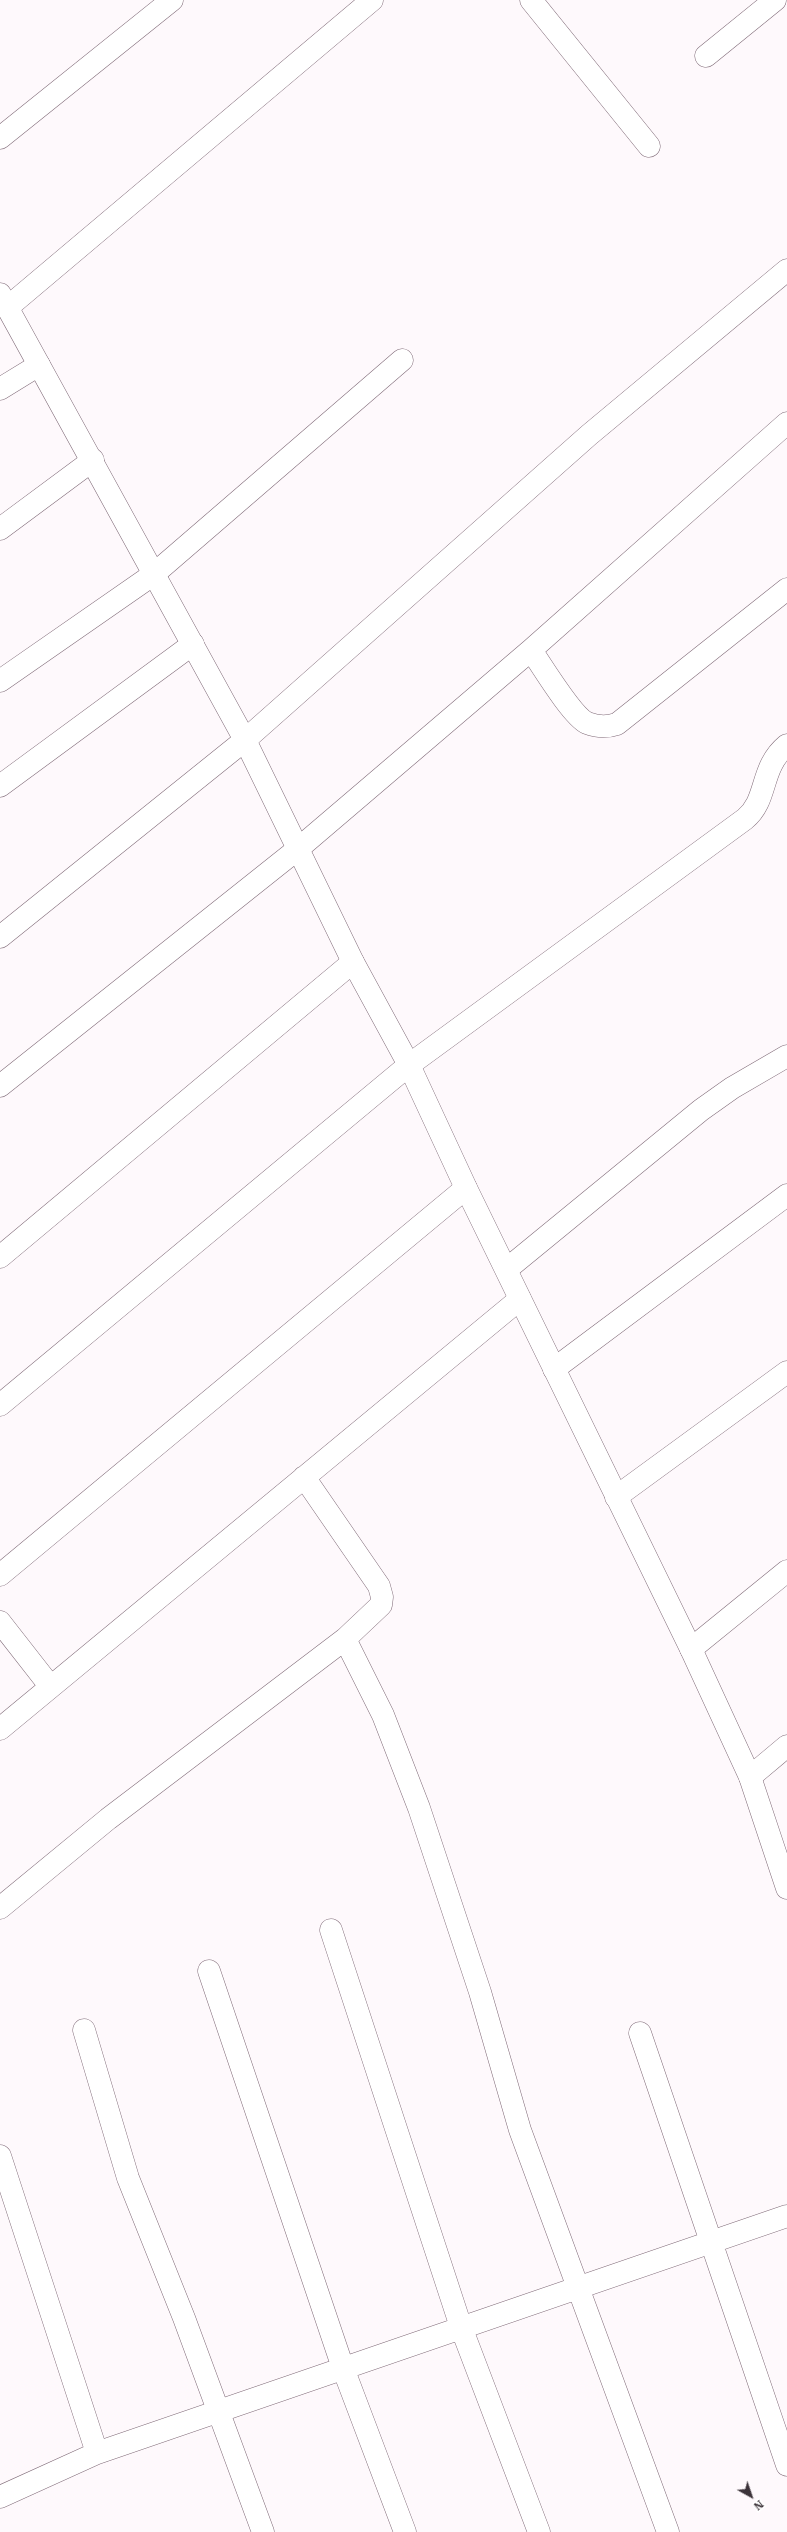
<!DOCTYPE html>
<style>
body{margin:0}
#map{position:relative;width:787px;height:2532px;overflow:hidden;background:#fef9fc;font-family:"IBM Plex Serif",serif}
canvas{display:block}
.north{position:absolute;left:731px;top:2476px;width:40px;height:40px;-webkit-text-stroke:3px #fff;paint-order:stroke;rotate:140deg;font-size:11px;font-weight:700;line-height:16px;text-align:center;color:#3c3339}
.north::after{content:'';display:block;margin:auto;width:14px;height:18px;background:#3c3339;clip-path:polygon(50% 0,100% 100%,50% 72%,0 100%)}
</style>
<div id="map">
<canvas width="787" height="2532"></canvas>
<div class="north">N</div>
</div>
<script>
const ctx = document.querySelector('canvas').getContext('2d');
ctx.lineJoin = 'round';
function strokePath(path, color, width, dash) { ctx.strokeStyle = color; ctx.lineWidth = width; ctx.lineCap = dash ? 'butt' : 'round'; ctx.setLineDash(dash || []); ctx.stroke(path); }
const street = new Path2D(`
 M531 0 649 146
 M706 56 775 0
 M0 138 172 0
 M8 307 372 0
 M0 389 39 365
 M0 529 93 460
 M531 650C542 666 572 716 587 723 597 727 608 727 617 724L787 589
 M0 681 154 574 402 360
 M0 786 193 644
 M0 937 245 740 589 435 787 270
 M0 1086 299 848 531 650 787 423
 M0 1257 353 962
 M507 1269 701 1110 732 1088 787 1056
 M554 1369 787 1195
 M0 1405 409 1065 745 819C769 799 759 768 787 745
 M616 1497 787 1372
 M0 1575 466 1188
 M0 1622 50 1686
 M345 1639 383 1715 419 1808 480 1992 520 2130 668 2532
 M691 1649 787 1571
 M0 1729 520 1299
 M750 1777 787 1746
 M0 1908 108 1819 345 1639 381 1605 382 1597 379 1586 304 1477
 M331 1930 461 2327 539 2532
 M209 1971 343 2368 405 2532
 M84 2030 128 2178 184 2318 263 2532
 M640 2033 787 2465
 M0 2156 97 2453
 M0 2497 97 2453 787 2216`);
const secondary = new Path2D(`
 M0 294 245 740 353 962 409 1065 466 1188 691 1649 750 1777 787 1888`);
strokePath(street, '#816c79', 23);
strokePath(secondary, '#816c79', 23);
strokePath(street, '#fff', 22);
strokePath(secondary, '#fff', 22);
</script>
